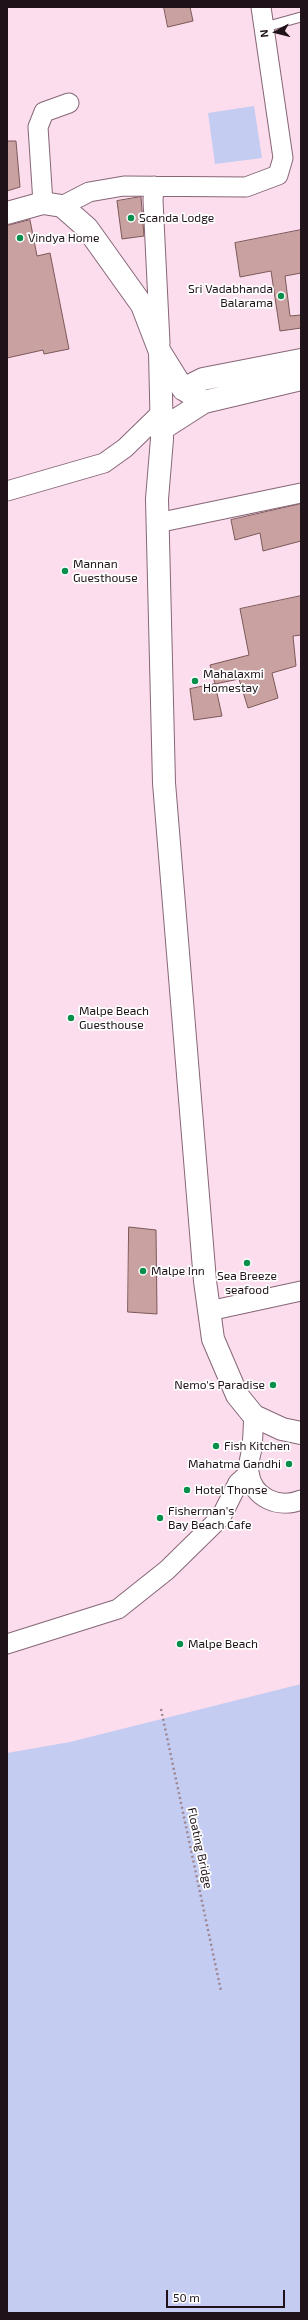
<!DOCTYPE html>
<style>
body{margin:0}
#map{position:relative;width:308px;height:2320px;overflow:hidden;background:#fbdded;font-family:"Exo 2",sans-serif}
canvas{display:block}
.frame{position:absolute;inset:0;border:8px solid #1f1219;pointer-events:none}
.north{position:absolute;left:256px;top:12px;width:40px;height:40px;-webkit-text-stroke:3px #fff;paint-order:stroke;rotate:263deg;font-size:11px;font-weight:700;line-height:16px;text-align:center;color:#1f1219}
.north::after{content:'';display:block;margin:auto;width:14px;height:18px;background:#1f1219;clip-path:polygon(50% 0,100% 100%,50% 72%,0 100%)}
.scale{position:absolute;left:166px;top:2290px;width:119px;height:18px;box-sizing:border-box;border:2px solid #1f1219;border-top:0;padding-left:5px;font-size:12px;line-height:14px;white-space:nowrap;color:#1f1219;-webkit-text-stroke:3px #fff;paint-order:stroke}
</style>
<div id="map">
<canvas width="308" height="2320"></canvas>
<div class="frame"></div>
<div class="north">N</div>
<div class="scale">50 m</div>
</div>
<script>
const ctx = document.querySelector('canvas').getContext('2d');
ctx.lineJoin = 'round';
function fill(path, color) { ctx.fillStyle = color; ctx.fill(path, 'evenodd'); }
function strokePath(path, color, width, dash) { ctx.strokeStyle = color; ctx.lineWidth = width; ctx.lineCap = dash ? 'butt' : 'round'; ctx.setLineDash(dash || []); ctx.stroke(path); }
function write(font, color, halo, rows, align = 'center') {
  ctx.font = font + ' "Exo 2",sans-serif'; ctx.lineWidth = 3.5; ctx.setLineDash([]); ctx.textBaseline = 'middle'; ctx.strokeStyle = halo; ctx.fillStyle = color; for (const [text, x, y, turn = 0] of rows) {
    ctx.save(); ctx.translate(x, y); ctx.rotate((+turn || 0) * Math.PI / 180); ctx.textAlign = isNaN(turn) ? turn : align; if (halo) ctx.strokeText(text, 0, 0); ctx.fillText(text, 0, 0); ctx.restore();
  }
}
fill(new Path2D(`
 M254 106 262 158 215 164 208 113Z
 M301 1684V2313H7V1753L70 1742Z`), '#c5ccf2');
const building = new Path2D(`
 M164 7H190L193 21 168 27Z
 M7 141H16L20 187 7 191Z
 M141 197 144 236 122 239 117 201Z
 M30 220 37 256 50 253 69 349 44 354 43 350 7 358V226Z
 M301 230V273L285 276 290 316 301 315V328L280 331 271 271 240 277 235 243Z
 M301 504V541L263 551 260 533 235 540 231 520Z
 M301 596V635L293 636 296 666 272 673 278 698 248 708 239 679 215 684 210 665 249 655 240 609Z
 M215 684 222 716 194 720 190 689Z
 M129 1227 156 1230 157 1314 128 1312Z`);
fill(building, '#c9a1a1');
strokePath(building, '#7c5858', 1);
const lane = new Path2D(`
 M265 27 301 17`);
const street = new Path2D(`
 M154 186 153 200 160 343
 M43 203 38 127 44 112 69 103
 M62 206 89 192 124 186 246 187 278 175 283 158 261 7
 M7 491 104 463 125 448 162 412
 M157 523 301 493
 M209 1311 301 1291
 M254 1416C253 1427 253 1437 252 1448 251 1456 247 1463 249 1472 252 1498 279 1509 301 1500
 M7 1644 118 1609 167 1570 221 1517 238 1483 249 1473`);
const secondary = new Path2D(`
 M7 213 43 203 62 206 87 228 142 305 160 352 183 389 204 402 301 379
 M160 352 162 439 157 499 164 783 205 1281 213 1339 237 1395 254 1416 282 1429 301 1433
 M183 389 203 379 301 360
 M162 429 204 402`);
strokePath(lane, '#866677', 11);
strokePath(street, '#866677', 21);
strokePath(secondary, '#866677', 24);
strokePath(new Path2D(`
 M161 1709 221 1991`), '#9d8692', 2.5, [2, 3]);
strokePath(lane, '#fff', 9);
strokePath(street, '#fff', 19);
strokePath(secondary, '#fff', 22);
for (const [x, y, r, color] of [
 [131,218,4,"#088f4c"],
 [20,238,4,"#088f4c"],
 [281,296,4,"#088f4c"],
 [65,571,4,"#088f4c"],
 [195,681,4,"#088f4c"],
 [71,1018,4,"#088f4c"],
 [247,1263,4,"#088f4c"],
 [143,1271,4,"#088f4c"],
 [273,1385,4,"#088f4c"],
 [216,1446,4,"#088f4c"],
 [289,1464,4,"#088f4c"],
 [187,1490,4,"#088f4c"],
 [160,1518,4,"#088f4c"],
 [180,1644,4,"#088f4c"]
]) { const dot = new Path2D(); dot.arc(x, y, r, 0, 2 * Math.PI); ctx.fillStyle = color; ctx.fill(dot); strokePath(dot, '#fff', 1.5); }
write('12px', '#1f1219', '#fff', [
 ["Scanda Lodge",139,218],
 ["Vindya Home",28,238],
 ["Sri Vadabhanda",273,289,"right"],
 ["Balarama",273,303,"right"],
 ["Mannan",73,564],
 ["Guesthouse",73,578],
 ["Mahalaxmi",203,674],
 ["Homestay",203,688],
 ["Malpe Beach",79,1011],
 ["Guesthouse",79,1025],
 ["Malpe Inn",151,1271],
 ["Sea Breeze",247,1276,"center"],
 ["seafood",247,1290,"center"],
 ["Nemo's Paradise",265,1385,"right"],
 ["Fish Kitchen",224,1446],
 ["Mahatma Gandhi",281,1464,"right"],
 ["Hotel Thonse",195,1490],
 ["Fisherman's",168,1511],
 ["Bay Beach Cafe",168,1525],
 ["Malpe Beach",188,1644]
], 'left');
write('12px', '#1f1219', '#fff', [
 ["Floating Bridge",200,1848,78]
]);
</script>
